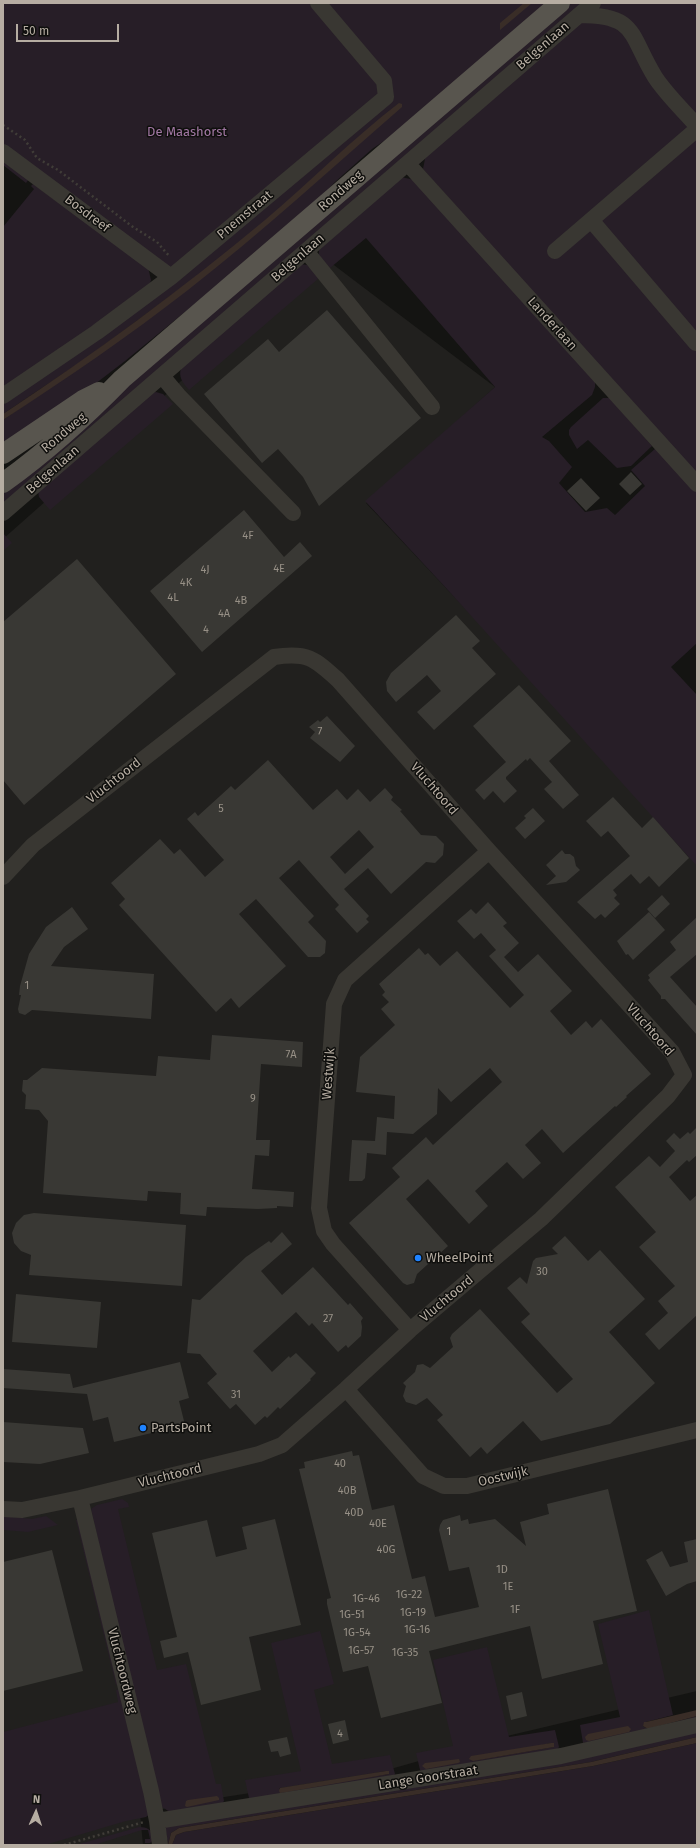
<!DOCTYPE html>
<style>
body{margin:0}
#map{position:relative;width:700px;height:1848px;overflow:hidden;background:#141412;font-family:"Fira Sans",sans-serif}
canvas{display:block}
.frame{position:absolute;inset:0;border:4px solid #b6ada2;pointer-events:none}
.north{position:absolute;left:16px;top:1792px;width:40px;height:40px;-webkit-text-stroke:3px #0f0f0d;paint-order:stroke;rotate:3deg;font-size:11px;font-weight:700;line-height:16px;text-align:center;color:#b6ada2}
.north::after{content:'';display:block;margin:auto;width:14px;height:18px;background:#b6ada2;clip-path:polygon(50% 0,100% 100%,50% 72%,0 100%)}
.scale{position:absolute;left:16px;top:24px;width:103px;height:18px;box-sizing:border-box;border:2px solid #b6ada2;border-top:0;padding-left:5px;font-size:12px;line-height:14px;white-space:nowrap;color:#b6ada2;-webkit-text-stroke:3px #0f0f0d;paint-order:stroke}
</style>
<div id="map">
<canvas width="700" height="1848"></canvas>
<div class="frame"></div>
<div class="north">N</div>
<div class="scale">50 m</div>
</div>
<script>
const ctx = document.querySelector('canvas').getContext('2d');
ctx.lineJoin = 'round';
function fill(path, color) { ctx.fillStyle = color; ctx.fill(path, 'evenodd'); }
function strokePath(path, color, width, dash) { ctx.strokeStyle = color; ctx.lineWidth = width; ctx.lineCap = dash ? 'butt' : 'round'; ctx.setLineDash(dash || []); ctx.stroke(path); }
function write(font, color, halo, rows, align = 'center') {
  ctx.font = font + ' "Fira Sans",sans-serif'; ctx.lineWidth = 3; ctx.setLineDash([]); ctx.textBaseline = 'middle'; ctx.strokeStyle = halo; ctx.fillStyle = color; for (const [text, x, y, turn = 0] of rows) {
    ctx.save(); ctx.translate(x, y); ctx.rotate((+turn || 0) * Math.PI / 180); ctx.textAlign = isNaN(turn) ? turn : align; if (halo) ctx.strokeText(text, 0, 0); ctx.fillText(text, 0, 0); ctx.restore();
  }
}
fill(new Path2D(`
 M322 256 495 387 366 503 697 855V1691L507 1736 373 1774 205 1800 140 1814 143 1845H3V539Z`), '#21201e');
fill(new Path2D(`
 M3 3H697V479L423 169 425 159 3 506V489L405 127 372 149 335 182 305 214 125 361 65 407 3 447V420L103 351 185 291 181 288 88 357 3 414V401L172 281 3 153Z
 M3 157 29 179 26 183 3 165Z
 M401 177 415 180 595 380V387L592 395 542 437 549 441 572 467 559 483 585 512 607 508 615 515 645 486 631 470 656 448 697 491V643L671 667 697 695V866L446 588 365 501 495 387 366 238 330 268 319 255V250Z
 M33 184 148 267 151 280 149 286 3 390V227L34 189 31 186Z
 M301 264 307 265 319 278 189 390C183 383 177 376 182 366Z
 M156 392 163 394 173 404 50 510 39 497 38 491 151 393Z
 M603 398H610L652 446 631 466 617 468 588 440 577 449 569 435V430L571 427Z
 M3 533 12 543 3 551Z
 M122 1499 128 1503 129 1507 118 1509 157 1670 186 1664 216 1784H221L224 1801 219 1807 173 1814 159 1805 91 1509 97 1505Z
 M3 1516 32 1519 46 1516 58 1525 28 1532 3 1530Z
 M81 1519 122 1683 116 1685 76 1520Z
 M649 1610 673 1715 646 1722 643 1726 648 1729 697 1716V1722L583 1743 580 1725 620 1717 598 1624Z
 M320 1631 334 1684 314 1690 332 1764 390 1755 395 1774 391 1780 255 1801 249 1798 245 1780 301 1771 271 1643ZM386 1771 389 1774 279 1789 280 1788Z
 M487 1647 509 1737 555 1730 559 1747 555 1753 425 1774 420 1770 416 1753 453 1746 433 1660ZM551 1743 553 1747 470 1761Z
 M123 1689 151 1813 146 1817 126 1821 45 1845H3V1732L118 1702 116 1690Z
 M697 1729V1737L591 1762 179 1828 171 1833 168 1845 165 1826Z
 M697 1743V1845H172L176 1835 184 1832 593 1766Z
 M139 1827C147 1827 152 1830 156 1838L150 1843H145V1839H150L148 1830H142L94 1845H76Z`), '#271e27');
fill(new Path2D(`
 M524 3H532L500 30V23Z
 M399 103 402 104V107C331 169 262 232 188 290 129 336 66 379 3 420V414C94 354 181 290 265 220 310 182 352 139 399 103Z
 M697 1710V1716L648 1729 643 1726 644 1722H646Z
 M628 1726 631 1729 629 1732 589 1741 586 1740 585 1737 588 1734Z
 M697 1737V1743L593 1766 184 1832 176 1835 172 1845H168L171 1833 179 1828 591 1762Z
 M551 1743H554V1747L473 1761 469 1759 471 1756Z
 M459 1759 460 1762 458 1763 426 1769 422 1766 425 1763Z
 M386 1771H389V1774L287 1792 280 1793 279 1791 280 1788Z
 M217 1796 219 1798V1800L187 1807 185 1806 186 1801 188 1800Z`), '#392d27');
fill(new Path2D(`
 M327 310 421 418 319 506 303 477 278 449 262 463 204 394 268 339 279 352Z
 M631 472 642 484 630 495 619 484Z
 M581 478 600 498 586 511 567 491Z
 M244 510 284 557 300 542 312 556 202 652 150 591Z
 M77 559 176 674 24 805 3 780V622Z
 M456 615 480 641 472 648 496 674 434 730 417 712 441 691 427 675 396 702 387 691 386 682 391 673Z
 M519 685 571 741 549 761 579 795 563 809 544 789 552 782 530 758 527 761 526 759 506 777V779L517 791 504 803 493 791 484 800 475 790 506 762 473 726Z
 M327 716 355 746 340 762 310 738 315 732 309 727 318 720 320 722Z
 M268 760 313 810 337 789 347 800 358 789 370 802 385 788 393 797 391 800 402 810 400 811 421 835 436 836 444 844 443 855 435 863 426 862 391 894 368 868 344 889 369 916 366 919 369 922 357 933 335 909 339 905 299 860 279 878 314 916 308 922 326 941 325 953 320 957H308L256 899 239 914 286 966 239 1008 231 998 216 1012 119 905 125 899 111 883 160 839 174 854 180 849 205 877 224 860 187 819 195 812 198 816 231 786 235 790ZM359 830 374 847 345 874 330 857Z
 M613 797 642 828 653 817 689 858 659 887 649 876 640 884 631 874 613 890 617 895 614 898 620 904 605 918 601 914 595 919 577 902 630 856 608 831 601 837 586 821Z
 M533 808 545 821 525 839 515 828 526 818 524 816Z
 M562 850 565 854H570L574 857 576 866 580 870 566 882 546 885 556 876 546 865Z
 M662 895 670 904 655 918 647 909Z
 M488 902 507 923 503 926 519 943 504 957 518 972 538 954 572 991 550 1011 571 1035 586 1021 592 1028 601 1019 651 1074 626 1096 627 1097 616 1107 615 1106 563 1153 542 1129 525 1145 541 1163 523 1179 507 1162 475 1191 488 1206 469 1224 428 1179 406 1199 448 1246 417 1274 414 1283 407 1285 403 1283 349 1223 400 1177 392 1168 426 1137 433 1145 502 1082 490 1068 451 1102 438 1088 437 1114 413 1134 387 1132 386 1155 367 1153 365 1178 362 1181H349L352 1140 375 1141 377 1117 394 1119 395 1096 356 1092 360 1057 395 1025 381 1009 389 1002 382 995 385 992 379 984 419 948 425 955 428 953 440 966 457 951 510 1008 524 995 489 956 496 950 481 933 474 939 457 921 471 909 476 914Z
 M72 907 88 929 64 947 51 966 154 974 151 1019 32 1010 25 1015 19 1013 18 1009 21 995H19L20 986 29 954 46 927Z
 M649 912 665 930 633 960 628 954 626 955 617 941Z
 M697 917V954L670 977 697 1007V1035L665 999H661V996L648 980 650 978 648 975 676 950 670 942Z
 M212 1035 303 1042 302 1067 261 1064 256 1140H270L269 1156 255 1155 252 1189 294 1192 293 1207 277 1206V1208L258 1209 207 1207 206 1216 180 1214 181 1193 148 1191 147 1201 43 1193 48 1121 39 1110 25 1109 26 1095 22 1091 23 1080H27L42 1068 156 1076 158 1056 210 1060Z
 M697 1127V1155L689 1162 687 1160 669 1177 690 1201 697 1195V1315L659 1350 645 1334 668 1313 658 1301 675 1286 639 1247 656 1232 615 1187 649 1156 660 1167 675 1151 666 1141 674 1133 680 1139 688 1132 690 1134Z
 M34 1213 186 1225 182 1286 29 1275 31 1255 21 1251 14 1243 12 1233 16 1223 24 1215Z
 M282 1232 292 1244 261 1271 282 1295 313 1267 348 1305 350 1303 363 1318 361 1321 362 1327 361 1336 348 1348 346 1345 338 1352 312 1323 309 1326 296 1312 253 1351 272 1372 289 1356 290 1358 296 1353 316 1373 310 1379 311 1380 280 1409 278 1407 267 1418 265 1416 255 1425 236 1404 230 1409 207 1383 217 1374 200 1354 187 1353 192 1299 200 1300 246 1257 269 1241 271 1243Z
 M565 1236 588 1261 600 1250 645 1299 609 1332 655 1383 610 1424 541 1441 523 1421 487 1454 481 1447 470 1457 437 1420 443 1415 427 1398 416 1405 406 1402 403 1396 406 1386 403 1383 415 1372 417 1365 423 1364 430 1368 453 1347 450 1338 452 1334 480 1309 557 1393 573 1379 521 1322 530 1314 507 1288 520 1277 527 1284 533 1261 536 1258 558 1254 552 1248Z
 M16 1294 101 1302 97 1348 12 1342Z
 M180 1362 189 1398 179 1401 185 1425 114 1442 108 1417 93 1421 87 1394 3 1388V1369L70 1374 73 1388Z
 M3 1422 83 1428 89 1453 40 1464 3 1462Z
 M352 1451 353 1456 359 1455 372 1510 394 1505 412 1579 425 1576 435 1617 479 1607 469 1567 449 1571 439 1530 440 1525 443 1520 460 1515 461 1521 468 1519 469 1524 495 1519 526 1546 520 1522 549 1514 547 1504 608 1489 637 1611 593 1621 603 1664 542 1679 530 1626 429 1651 442 1703 381 1718 368 1666 343 1672 327 1604V1599L331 1598 299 1469 305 1468 304 1462Z
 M275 1519 301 1625 249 1637 261 1690 201 1705 188 1652 164 1658 160 1641 177 1637 152 1533 207 1520 216 1557 247 1549 242 1527Z
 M697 1539V1581L687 1584 666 1596 646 1560 662 1551 670 1567 688 1562 684 1542Z
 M52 1550 83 1671 3 1691V1562Z
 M522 1692 527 1716 511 1720 506 1696Z
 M345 1720 349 1740 333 1744 328 1724Z
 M287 1737 291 1754 280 1757 278 1751 271 1752 268 1741Z`), '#393834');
strokePath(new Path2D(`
 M3 125 25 140 37 158 58 170 133 227 157 242 170 257
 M64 1845 144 1822`), '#403d38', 2.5, [2, 3]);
strokePath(new Path2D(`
 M579 15C638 15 629 35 655 77 666 94 683 110 697 126
 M3 152 171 277
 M408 164 697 484
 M591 220 696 343
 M306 251 432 407
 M555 251 697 129
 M162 376 178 395 293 513
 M3 396 97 332 171 277 386 97 384 81 318 3
 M3 513 593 3
 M3 877 33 845 274 657C307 652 314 658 338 680L489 851 672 1052 684 1075 668 1096 541 1219 410 1330 346 1389 282 1445 259 1454 80 1498 22 1510 3 1509
 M410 1330 333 1244 324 1231 319 1208 334 1004 345 980 489 851
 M346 1389 423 1476 444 1486H467L697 1430
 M80 1498 151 1791 157 1821 160 1845
 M157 1821 561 1756 697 1725`), '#393732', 16);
strokePath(new Path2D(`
 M3 454 83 400 99 392
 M3 483C46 452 85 417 122 379L560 3`), '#58554e', 20);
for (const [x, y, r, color] of [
 [418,1258,4,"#1f83ff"],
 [143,1428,4,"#1f83ff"]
]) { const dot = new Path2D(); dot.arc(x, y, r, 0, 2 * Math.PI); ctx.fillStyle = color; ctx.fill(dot); strokePath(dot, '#0f0f0d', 1.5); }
write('11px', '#979086', null, [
 ["4F",248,536],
 ["4E",279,569],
 ["4J",205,570],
 ["4K",186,583],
 ["4L",173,598],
 ["4B",241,601],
 ["4A",224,614],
 ["4",206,630],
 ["7",320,732],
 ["5",221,809],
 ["1",27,986],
 ["7A",291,1055],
 ["9",253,1099],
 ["30",542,1272],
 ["27",328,1319],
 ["31",236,1395],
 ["40",340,1464],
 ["40B",347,1491],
 ["40D",354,1513],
 ["40E",378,1524],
 ["1",449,1532],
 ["40G",386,1550],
 ["1D",502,1570],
 ["1E",508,1587],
 ["1G-22",409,1595],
 ["1G-46",366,1599],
 ["1F",515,1610],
 ["1G-19",413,1613],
 ["1G-51",352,1615],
 ["1G-16",417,1630],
 ["1G-54",357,1633],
 ["1G-57",361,1651],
 ["1G-35",405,1653],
 ["4",340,1734]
]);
write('13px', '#b6ada2', '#0f0f0d', [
 ["Belgenlaan",543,46,-41],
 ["Rondweg",341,191,-41],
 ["Bosdreef",87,214,37],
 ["Pnemstraat",245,215,-40],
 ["Belgenlaan",298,258,-41],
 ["Landerlaan",552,324,48],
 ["Rondweg",64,433,-40],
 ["Belgenlaan",53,470,-41],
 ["Vluchtoord",114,781,-38],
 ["Vluchtoord",434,789,49],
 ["Vluchtoord",650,1030,49],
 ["Westwijk",329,1074,-86],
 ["Vluchtoord",447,1299,-40],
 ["Vluchtoord",170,1476,-14],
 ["Oostwijk",503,1477,-13],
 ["Vluchtoordweg",122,1671,76],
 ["Lange Goorstraat",428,1778,-9]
]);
write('13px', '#a177a3', '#0f0f0d', [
 ["De Maashorst",187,132]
]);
write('13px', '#b6ada2', '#0f0f0d', [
 ["WheelPoint",426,1258],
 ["PartsPoint",151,1428]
], 'left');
</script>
